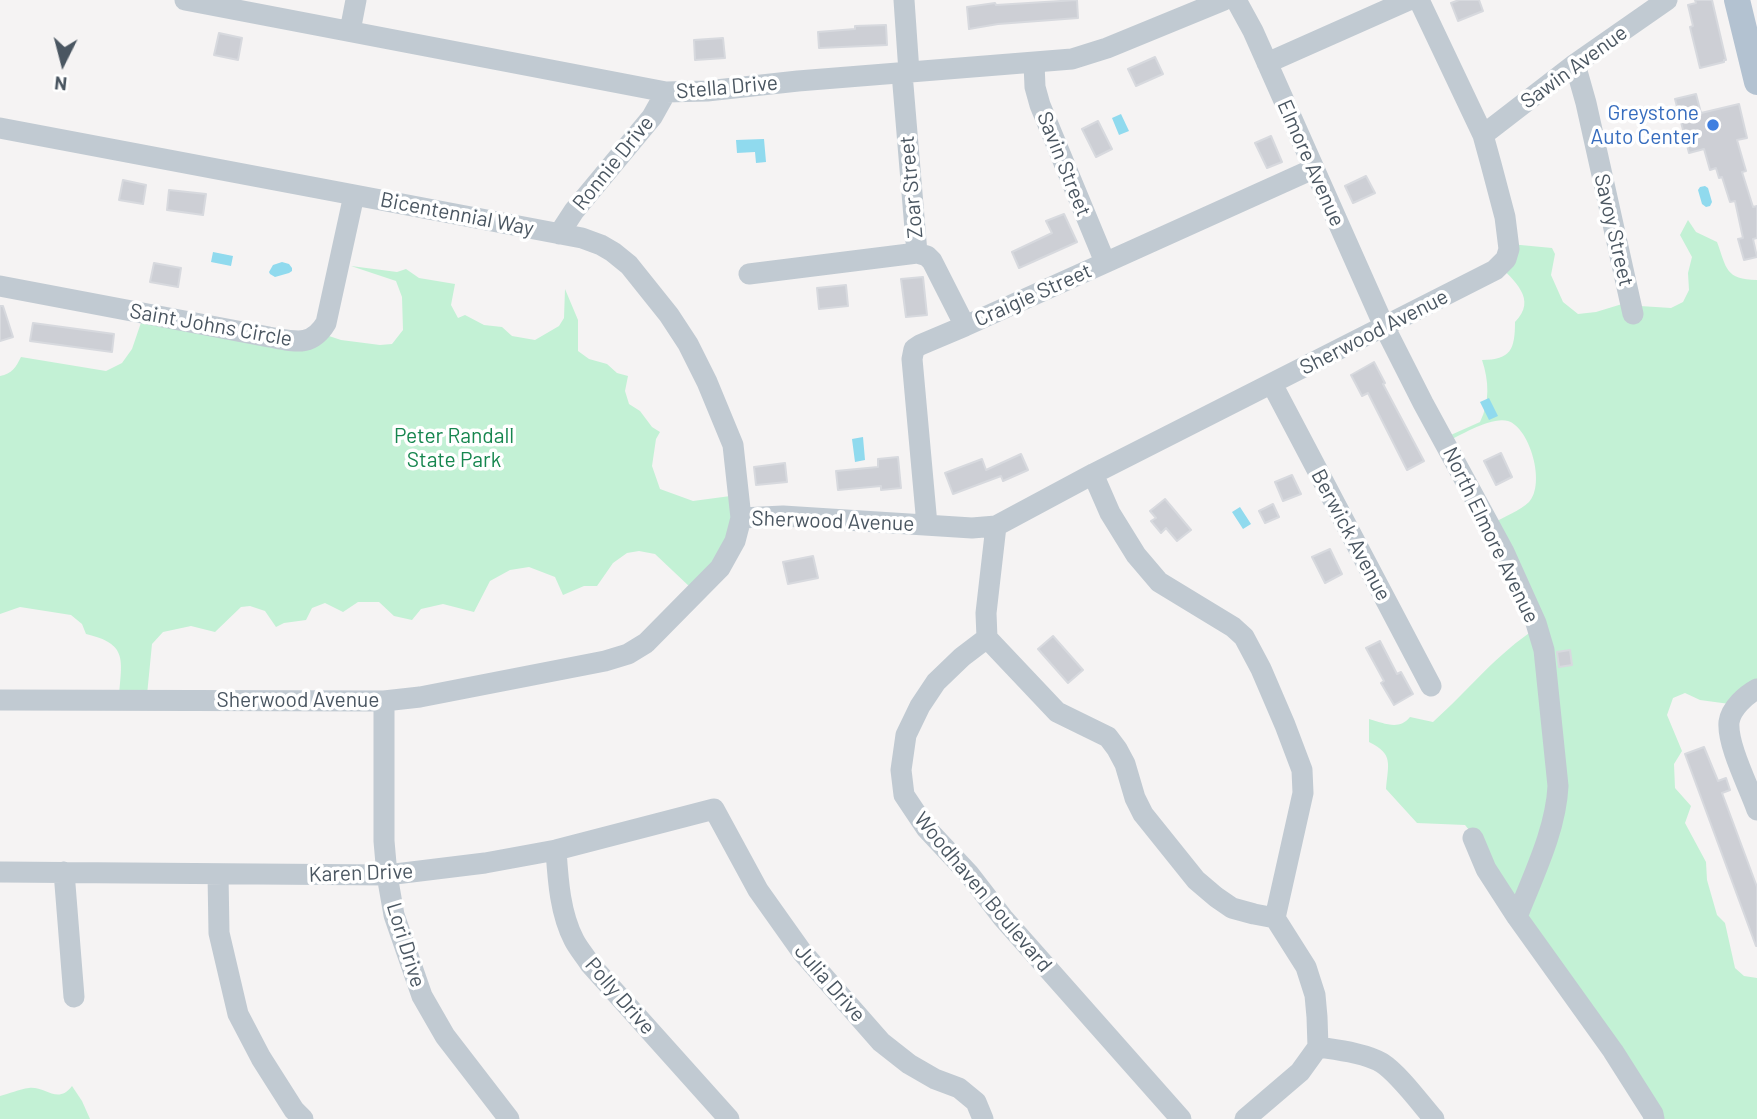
<!DOCTYPE html>
<style>
body{margin:0}
#map{position:relative;width:1757px;height:1119px;overflow:hidden;background:#f5f3f3;font-family:Barlow,sans-serif}
canvas{display:block}
.north{position:absolute;left:28px;top:28px;width:70px;height:70px;-webkit-text-stroke:5px #fff;paint-order:stroke;rotate:186deg;font-size:19px;font-weight:700;line-height:28px;text-align:center;color:#4a5661}
.north::after{content:'';display:block;margin:auto;width:24px;height:32px;background:#4a5661;clip-path:polygon(50% 0,100% 100%,50% 72%,0 100%)}
</style>
<div id="map">
<canvas width="1757" height="1119"></canvas>
<div class="north">N</div>
</div>
<script>
const ctx = document.querySelector('canvas').getContext('2d');
ctx.lineJoin = 'round';
function fill(path, color) { ctx.fillStyle = color; ctx.fill(path, 'evenodd'); }
function strokePath(path, color, width, dash) { ctx.strokeStyle = color; ctx.lineWidth = width; ctx.lineCap = dash ? 'butt' : 'round'; ctx.setLineDash(dash || []); ctx.stroke(path); }
function write(font, color, halo, rows, align = 'center') {
  ctx.font = font + ' Barlow,sans-serif'; ctx.lineWidth = 7; ctx.setLineDash([]); ctx.textBaseline = 'middle'; ctx.strokeStyle = halo; ctx.fillStyle = color; for (const [text, x, y, turn = 0] of rows) {
    ctx.save(); ctx.translate(x, y); ctx.rotate((+turn || 0) * Math.PI / 180); ctx.textAlign = isNaN(turn) ? turn : align; if (halo) ctx.strokeText(text, 0, 0); ctx.fillText(text, 0, 0); ctx.restore();
  }
}
fill(new Path2D(`
 M1688 220 1696 232 1717 242C1727 269 1725 279 1757 280V692L1737 705 1700 700 1685 693 1673 698 1667 715 1682 751 1674 764 1675 788 1691 806 1685 823 1706 862 1707 880 1717 915 1725 923 1735 968 1744 976 1757 978V1119H1650L1478 841 1465 825 1417 823 1386 789C1388 764 1394 754 1369 742V719C1384 723 1399 731 1410 717L1433 722C1468 691 1497 653 1537 628L1491 524C1502 518 1521 510 1529 502 1546 484 1530 428 1508 421 1492 416 1461 435 1446 442L1444 438 1480 422C1490 402 1489 381 1482 360 1511 360 1515 349 1515 322 1538 299 1514 281 1497 263L1510 244 1552 248 1555 254 1551 275 1563 302 1578 314 1596 312 1632 301 1640 306 1671 308 1683 302 1689 290 1688 273 1692 257 1680 235Z
 M351 266 397 272 406 269 419 278 455 284 451 305 458 318 465 315 484 325 502 327 512 336 535 340 559 326 564 318 565 289 578 320V351L589 359 607 364 617 373 628 376 625 391 629 404 640 411 652 427 660 432 656 439 652 466 660 489 693 501 738 495 735 536 691 588 655 554 639 551 627 553 613 563 597 586H584L563 595 555 577 529 567 510 570 490 581 474 612 443 604 421 609 412 620 394 616 379 602H358L343 612 325 603 312 608 306 620 284 623 276 627 265 611 250 606 241 607 215 632 191 626 163 632 152 644 147 695 119 697C122 659 128 644 86 634L82 624 71 615 20 607 0 614V376C12 374 16 367 21 357L106 371 122 363 132 349 146 308 257 328 329 336 341 340 380 345 392 344 403 330 402 297 396 281Z
 M72 1086 82 1101 90 1119H0V1096C9 1094 19 1089 29 1088 45 1086 58 1105 72 1086Z`), '#c3f1d5');
fill(new Path2D(`
 M1121 114 1129 131 1119 135 1112 118Z
 M764 139 766 162 756 163 755 152 737 153 736 140Z
 M1705 186 1708 188 1712 202 1710 206 1706 207 1702 204 1698 190 1700 187Z
 M213 252 233 256 231 266 211 262Z
 M282 262 289 264 292 268V271L289 273 275 277 270 274 269 272 273 265Z
 M1489 398 1498 416 1489 420 1480 402Z
 M863 437 865 460 855 462 852 439Z
 M1240 507 1251 524 1243 529 1232 512Z`), '#90daee');
const building = new Path2D(`
 M1077 0 1078 18 998 24 969 29 967 7 995 3 996 5Z
 M1459 0H1479L1483 11 1458 21 1451 3Z
 M1695 0H1712L1726 60H1724V62L1700 68 1690 27 1693 26 1688 5 1696 3Z
 M886 25 887 45 819 48 818 32 855 29V26Z
 M219 33 242 38 238 60 214 55Z
 M723 38 725 58 695 60 694 40Z
 M1155 57 1163 74 1136 86 1128 69Z
 M1696 94 1701 113 1739 104 1747 138 1737 140 1746 171 1742 172 1753 207 1757 206V238L1753 239 1757 257 1744 260 1738 239 1743 238 1735 201 1730 202 1722 177 1719 178 1716 168 1710 170 1704 149 1689 153 1675 99Z
 M1098 121 1112 149 1096 157 1082 129Z
 M1271 136 1282 162 1267 168 1255 143Z
 M1366 176 1375 193 1353 203 1345 186Z
 M123 180 146 185 143 204 119 200Z
 M169 190 206 194 203 215 167 210Z
 M1064 214 1077 242 1019 268 1012 252 1052 233 1046 221Z
 M154 263 181 268 178 287 150 282Z
 M923 277 927 315 906 317 901 279Z
 M846 285 848 306 819 309 817 288Z
 M0 306H3L13 337 0 341Z
 M33 323 114 334 112 352 30 341Z
 M1374 362 1385 383 1383 384 1424 461 1407 470 1368 393 1362 396 1351 375Z
 M1501 453 1512 477 1496 485 1484 461Z
 M1021 454 1028 470 1003 481 1001 476 953 494 945 473 982 459 986 470Z
 M898 457 901 488 881 490V486L838 490 836 471 878 467V459Z
 M785 463 787 482 756 485 754 467Z
 M1292 475 1301 494 1283 501 1275 482Z
 M1165 499 1191 530 1177 541 1166 528 1161 533 1151 521 1156 518 1150 511Z
 M1273 504 1279 517 1265 523 1259 511Z
 M1330 549 1342 574 1325 583 1312 557Z
 M813 556 818 578 788 584 783 562Z
 M1053 636 1083 670 1068 683 1038 649Z
 M1380 641 1397 674 1401 672 1413 694 1394 705 1381 683 1384 681 1366 648Z
 M1570 650 1572 665 1559 667 1557 652Z
 M1704 747 1718 781 1726 778 1730 790 1722 793 1757 887V946H1756L1685 754Z`);
fill(building, '#cdcfd5');
strokePath(building, '#d7d9de', 2);
strokePath(new Path2D(`
 M185 0 666 92 707 91 798 81 1072 59 1107 48 1224 0
 M904 0 909 72
 M1236 0 1253 31 1384 326 1423 403 1504 552 1536 623 1544 650 1558 786C1556 830 1533 876 1517 917
 M350 31 356 0
 M1034 63 1035 87 1040 105 1105 262
 M1267 63 1409 0
 M1575 64 1586 103 1633 314
 M902 73 917 253
 M0 128 582 238 601 245 613 252 629 265 669 315 688 344 707 382 733 445 741 518 735 541 720 568 646 643 628 654 605 661 420 697 384 701 0 700
 M1483 135 1575 64 1667 0
 M559 234 574 211 652 117 666 92
 M749 274 917 253 927 256 932 261 965 326
 M0 286 269 337C294 341 311 348 326 323L354 195
 M1272 384 1431 686
 M1093 474 1110 513 1136 555 1159 582 1233 627 1244 637 1261 669 1285 725 1302 770 1303 793 1275 918 1306 967 1315 995 1317 1017 1318 1047 1300 1072 1245 1119
 M741 518 783 516 972 528 996 526 1093 474 1495 270 1506 259 1509 249 1505 217 1491 164 1483 135 1419 0
 M927 525 912 359 914 349 920 345 965 326 1313 169
 M987 638 962 657 936 682 920 706 906 735 901 770 904 795 926 828 969 874 1003 918 1181 1119
 M987 638 1057 712 1108 737 1117 749 1125 764 1135 798 1143 814 1196 880 1216 897 1232 908 1254 914 1275 918
 M987 638 986 613 996 526
 M1757 689C1746 695 1731 708 1729 722 1727 745 1749 787 1757 810
 M384 701V841L387 875 394 915 422 996 445 1036 509 1119
 M1473 838 1486 869 1517 917 1613 1051 1653 1114 1654 1119
 M556 850C558 880 560 913 574 940 578 948 585 956 590 964L729 1119
 M0 872 387 875 485 863 556 850 714 809 758 890 802 952 881 1042 909 1064 935 1079 959 1088 976 1102 983 1119
 M64 872 74 997
 M218 874 219 933 238 1014 261 1058 294 1110 303 1119
 M1318 1047C1337 1050 1365 1053 1382 1063 1399 1074 1420 1103 1434 1119`), '#c1cad2', 21);
strokePath(new Path2D(`
 M1737 0 1757 82`), '#b3c2d1', 26);
for (const [x, y, r, color] of [
 [1713,125,7,"#3f7fe0"]
]) { const dot = new Path2D(); dot.arc(x, y, r, 0, 2 * Math.PI); ctx.fillStyle = color; ctx.fill(dot); strokePath(dot, '#fff', 2.5); }
write('21px', '#4a5661', '#fff', [
 ["Sawin Avenue",1574,67,-36],
 ["Stella Drive",727,87,-5],
 ["Ronnie Drive",613,163,-51],
 ["Elmore Avenue",1311,163,66],
 ["Savin Street",1064,164,68],
 ["Zoar Street",911,187,-95],
 ["Bicentennial Way",457,214,11],
 ["Savoy Street",1614,230,77],
 ["Craigie Street",1033,295,-24],
 ["Saint Johns Circle",211,325,10],
 ["Sherwood Avenue",1374,332,-27],
 ["Sherwood Avenue",833,521,2],
 ["Berwick Avenue",1351,535,62],
 ["North Elmore Avenue",1491,535,64],
 ["Sherwood Avenue",298,700],
 ["Karen Drive",361,873,-2],
 ["Woodhaven Boulevard",983,892,50],
 ["Lori Drive",406,945,73],
 ["Julia Drive",830,983,49],
 ["Polly Drive",620,996,49]
]);
write('21px', '#366cbe', '#fff', [
 ["Greystone",1699,113],
 ["Auto Center",1699,137]
], 'right');
write('21px', '#17864f', '#fff', [
 ["Peter Randall",454,436],
 ["State Park",454,460]
]);
</script>
